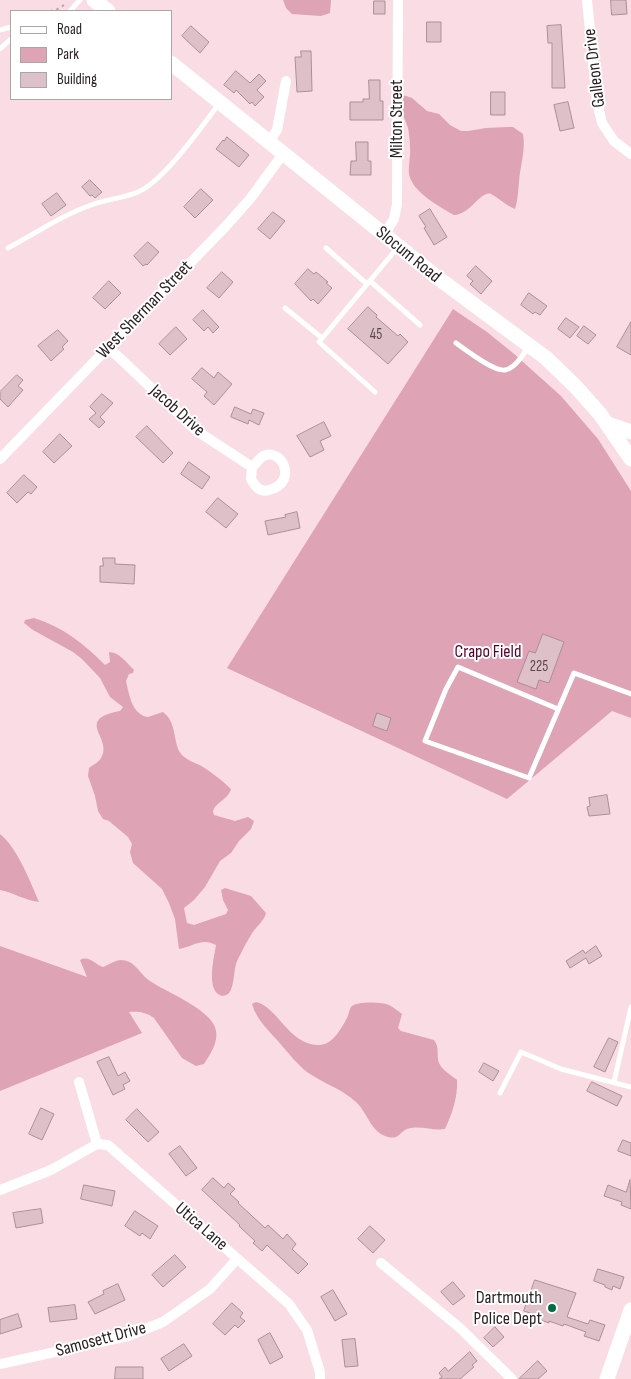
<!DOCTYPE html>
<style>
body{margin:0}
#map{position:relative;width:631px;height:1379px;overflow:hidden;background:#fadce4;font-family:"Sofia Sans Condensed",sans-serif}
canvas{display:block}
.legend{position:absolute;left:10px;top:10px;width:162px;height:90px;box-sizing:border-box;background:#fff;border:1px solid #aaa6a7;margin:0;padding:6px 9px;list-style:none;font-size:15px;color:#2b2023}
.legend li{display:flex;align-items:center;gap:10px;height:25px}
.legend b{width:25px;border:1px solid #aaa6a7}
</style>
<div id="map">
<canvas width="631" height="1379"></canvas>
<ul class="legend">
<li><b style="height:6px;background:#fff"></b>Road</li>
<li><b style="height:14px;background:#dea3b4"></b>Park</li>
<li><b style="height:14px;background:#dec0c8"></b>Building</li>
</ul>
</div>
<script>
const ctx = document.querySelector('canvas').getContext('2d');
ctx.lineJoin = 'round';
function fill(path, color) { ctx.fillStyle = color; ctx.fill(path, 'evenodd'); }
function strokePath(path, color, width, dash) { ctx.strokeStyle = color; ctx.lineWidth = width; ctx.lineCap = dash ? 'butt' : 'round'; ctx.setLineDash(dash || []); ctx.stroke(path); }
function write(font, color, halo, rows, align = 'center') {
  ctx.font = font + ' "Sofia Sans Condensed",sans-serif'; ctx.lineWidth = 4; ctx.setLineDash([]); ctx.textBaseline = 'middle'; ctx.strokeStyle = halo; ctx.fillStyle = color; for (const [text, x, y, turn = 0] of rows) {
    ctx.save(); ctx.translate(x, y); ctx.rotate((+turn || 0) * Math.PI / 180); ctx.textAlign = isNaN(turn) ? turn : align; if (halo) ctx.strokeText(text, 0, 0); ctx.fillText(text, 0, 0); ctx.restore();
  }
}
fill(new Path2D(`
 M283 0H331L330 13 321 16 292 14 286 8Z
 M403 95 412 98 427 111 439 114 450 125 461 131H468L486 128 507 127H513L523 134C526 150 520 166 519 182 518 192 518 199 515 209 505 205 499 198 491 194 481 190 470 215 454 215 440 207 412 192 409 174 408 165 411 156 410 147 410 141 409 133 408 128 405 117 396 105 403 95Z
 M453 309 487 332 513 353 561 396 598 439 631 491V718L612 711 507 799 227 668Z
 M34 618C63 627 84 644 105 665L110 662 109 652C119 652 127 663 134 670L133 673 129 674 126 681C129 694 132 715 148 717L163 712C178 723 172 744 182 755 188 761 196 763 203 767 212 773 223 781 231 789 228 800 215 802 213 812L214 815 235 821 248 817 254 821 251 829 239 841 231 853 220 861 205 887 194 900 184 908 187 923 194 925 226 914 228 910 223 900 221 890 225 888 251 896 266 913C264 922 255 927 251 935 246 943 242 951 238 959 233 968 235 986 229 993 226 996 222 997 218 994 207 986 214 957 216 945 202 937 192 947 179 949L175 919 169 903 162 889 133 863 130 852 132 844 128 837 109 821 103 819 98 811 95 796 88 776 89 768C93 765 99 762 101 758 114 738 73 720 120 711L123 707 110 697 100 678 82 659 73 652 33 630 24 623 25 620Z
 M0 834C17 847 31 883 39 902 24 900 14 893 0 890Z
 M0 946 87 977 80 960C89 955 94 964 103 967 108 965 116 960 121 960 133 960 138 970 145 977 149 981 154 983 158 986 174 995 206 1009 214 1025 221 1039 211 1053 204 1064L196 1066 182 1058 154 1018C146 1012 138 1011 129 1012L142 1033 0 1091Z
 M256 1002C277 1006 289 1045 318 1045 332 1046 341 1029 347 1018 349 1014 349 1010 351 1007 357 1001 382 1002 389 1005 393 1007 398 1011 402 1014L398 1028 401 1031 434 1040C440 1047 436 1055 439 1063 442 1070 451 1075 457 1080 458 1097 452 1114 445 1129 434 1131 423 1126 411 1128 399 1129 401 1142 385 1136 370 1130 367 1112 356 1102 341 1088 322 1083 307 1072 298 1065 290 1055 283 1047 272 1033 257 1022 252 1004Z`), '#dea3b4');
const building = new Path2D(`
 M611 0H626L627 14 612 15Z
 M374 1H385V14H374Z
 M427 22H441V42H427Z
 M561 25 565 88H552V43H548L547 26Z
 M191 26 209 42 200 53 182 36Z
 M301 51H311L312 91 297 92 295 57H301Z
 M236 71 250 83 259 74 266 81 257 90 264 97 255 106 252 102 250 104 236 90 234 93 224 85Z
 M369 80H380V101H383V120H350V102H363V99H369Z
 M491 92H505V115H491Z
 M568 102 574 128 560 131 554 105Z
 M227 137 249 155 239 167 216 149 223 140 224 141Z
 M356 142H368V161H371V175H350L351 161H356Z
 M90 180 102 192 95 198 92 195 90 196 82 187Z
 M201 189 213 200 195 218 184 207Z
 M57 193 66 205 51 216 42 204Z
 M430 209 447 237 434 245 424 228 426 227 419 216Z
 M273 212 285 221 270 239 258 229Z
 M148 242 159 252 147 265 146 264 143 266 134 256Z
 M476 266 492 281 481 294 470 284 473 281 467 276Z
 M308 269 314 274 316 272 328 282 326 283 332 288 318 304 313 299 311 301 295 284Z
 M222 272 233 282 219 298 207 288Z
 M109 281 121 293 105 309 93 298Z
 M529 293 547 306 540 315 535 312 533 314 521 305Z
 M368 307 377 315 376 317 398 336 400 334 408 342 388 364 348 329Z
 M203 310 219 327 213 333 208 327 204 331 193 320Z
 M566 318 579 327 570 338 558 329Z
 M631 322V355L617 347Z
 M584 326 596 335 588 344 577 336Z
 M176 327 187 339 170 355 159 344Z
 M58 330 68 341 62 347 64 349 51 361 38 346Z
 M202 368 214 378 218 372 232 384 214 405 204 396 207 392 192 379Z
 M17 375 23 380 18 386 23 390 8 407 0 399V392Z
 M102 394 113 403 100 417 105 422 99 428 89 419 96 413 90 407Z
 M235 407 251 414 253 409 264 413 259 425 249 420 248 424 231 417Z
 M324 422 331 436 320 441 324 450 310 457 297 436Z
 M147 426 173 453 163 463 136 437Z
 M60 434 72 446 54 463 43 452Z
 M189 462 210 477 202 489 181 474Z
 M24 475 37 487 31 494 28 492 17 503 7 493Z
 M218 498 238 514 226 528 206 512Z
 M297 512 300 528 268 535 265 521 286 517 285 515Z
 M103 558H115V564L135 565 134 584 100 582V566H103Z
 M543 634 564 642 549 683 539 680 536 689 517 682 529 651 535 653Z
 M377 713 391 718 387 731 373 726Z
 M607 795 610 814 589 816 587 807 590 806 589 798Z
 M596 946 602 956 589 964 586 958 570 968 566 961 583 950 585 953Z
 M609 1038 618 1042 605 1072 594 1067Z
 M109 1057 118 1076 125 1072 130 1081 123 1085 125 1089 113 1095 97 1062Z
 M484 1063 499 1071 493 1081 479 1072Z
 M592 1082 622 1096 617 1106 587 1091Z
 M41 1108 54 1114 42 1140 29 1134Z
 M137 1109 159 1132 148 1142 126 1120Z
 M623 1140 631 1143V1156L618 1151Z
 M180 1146 197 1168 186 1176 169 1154Z
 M213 1178 224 1188 228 1183 235 1189 230 1194 239 1202 238 1203 265 1228 268 1225 283 1239 287 1234 296 1244 292 1249 308 1264 298 1274 267 1245 262 1251 253 1243 255 1241 239 1226 240 1225 202 1190Z
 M630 1180 631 1209 621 1205 622 1202 604 1196 608 1185 626 1192Z
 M84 1185 115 1191 112 1206 81 1199Z
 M41 1209 43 1223 16 1228 13 1213Z
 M135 1211 158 1226 150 1239 142 1233 140 1236 125 1226Z
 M370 1226 385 1240 373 1253 358 1239Z
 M175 1255 186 1267 163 1287 152 1275Z
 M598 1269 624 1277 620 1289 613 1286 612 1290 605 1287V1285L594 1281Z
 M535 1280 576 1293 567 1317 588 1324 590 1320 605 1325 599 1341 584 1336 586 1332 564 1324 563 1326 549 1321V1323L529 1316 530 1313 524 1311Z
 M453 1282 465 1296 453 1305 441 1292Z
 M118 1284 125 1300 95 1314 88 1302 104 1294 103 1291Z
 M333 1290 347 1314 335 1321 321 1297Z
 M232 1303 243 1313 240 1317 245 1321 238 1328 235 1325 225 1335 213 1324Z
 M75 1305 77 1319 50 1322 48 1308Z
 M18 1314 22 1327 0 1334V1320Z
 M495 1327 504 1337 493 1347 484 1338Z
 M270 1333 283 1357 270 1364 258 1340Z
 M355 1339 358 1366 345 1367 342 1340Z
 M184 1344 192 1356 169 1371 161 1359Z
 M470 1352 477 1361 472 1365 474 1367 460 1379H439L442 1377 439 1373 445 1367 448 1371Z
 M538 1361 547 1371 538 1379H519Z
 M116 1367H143V1379H115Z`);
fill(building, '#dec0c8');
strokePath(building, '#ab8f97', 1);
strokePath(new Path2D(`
 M50 11 56 10 64 5`), '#bca3aa', 2, [2.5, 4]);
strokePath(new Path2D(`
 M70 11 80 0
 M0 30 11 27
 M0 49 11 39
 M8 248C36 233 64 214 94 204 108 199 124 198 138 192 165 180 200 128 219 104
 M326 248 367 284
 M370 281 420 325
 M285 308 322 338
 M456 343C466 350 494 372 505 370 515 368 522 356 528 348
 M375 392 319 342 398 247
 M558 709 458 667 446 689 425 741 529 778C544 743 559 708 574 673L631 694
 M614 1082 631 1007
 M500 1093 521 1052 561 1069 631 1087`), '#fff', 5);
strokePath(new Path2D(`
 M587 0 597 102 602 123 614 141 631 154
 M269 142 277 130 286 81
 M384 235 394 219 397 204 398 0
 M109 348 197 431 252 467C256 464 259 459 263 456 283 447 298 483 269 490 260 493 255 486 251 479L252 467
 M0 459 226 226 250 199 283 154
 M79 1082 97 1144 108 1145 289 1304 307 1330 320 1372V1379
 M0 1190 51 1170 97 1144
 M381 1263 460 1328 512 1379
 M0 1364 128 1336 163 1322 210 1289 237 1259`), '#fff', 10);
strokePath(new Path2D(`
 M94 0 108 11
 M171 63 438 278 546 358 576 387 600 414 631 459
 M608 424 631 432
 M607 1379 631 1310`), '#fff', 15);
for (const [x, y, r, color] of [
 [552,1308,5,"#006d45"]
]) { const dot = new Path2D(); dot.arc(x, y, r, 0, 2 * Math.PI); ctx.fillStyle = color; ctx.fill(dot); strokePath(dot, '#fff', 2); }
write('15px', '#58484c', null, [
 ["45",376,335],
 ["225",539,667]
]);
write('18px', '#2b2023', '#fff', [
 ["Galleon Drive",595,68,-97],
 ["Milton Street",397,119,-90],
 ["Slocum Road",408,255,39],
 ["West Sherman Street",145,310,-46],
 ["Jacob Drive",177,411,42],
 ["Utica Lane",201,1227,41],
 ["Samosett Drive",101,1340,-15]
]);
write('18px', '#54022a', '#fff', [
 ["Crapo Field",488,652]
]);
write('18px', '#2b2023', '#fff', [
 ["Dartmouth",542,1298],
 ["Police Dept",542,1319]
], 'right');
</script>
